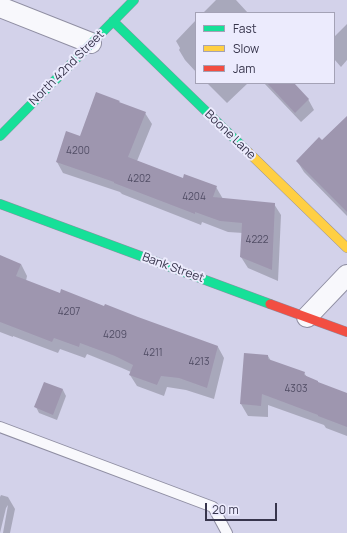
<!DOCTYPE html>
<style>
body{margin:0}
#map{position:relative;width:347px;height:533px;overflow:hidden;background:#d3d2ea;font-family:Manrope,sans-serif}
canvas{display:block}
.legend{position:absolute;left:195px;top:12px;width:140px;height:72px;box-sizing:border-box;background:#ecebfd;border:1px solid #a4a2b6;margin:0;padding:5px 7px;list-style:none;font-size:12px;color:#37354c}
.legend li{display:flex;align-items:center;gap:8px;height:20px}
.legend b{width:20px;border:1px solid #a4a2b6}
.scale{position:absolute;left:205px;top:503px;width:72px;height:18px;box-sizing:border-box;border:2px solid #37354c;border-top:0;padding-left:5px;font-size:12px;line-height:14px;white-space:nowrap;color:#37354c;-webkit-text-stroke:3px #ecebfd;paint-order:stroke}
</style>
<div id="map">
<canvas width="347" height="533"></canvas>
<ul class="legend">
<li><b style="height:5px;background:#16e098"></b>Fast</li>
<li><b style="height:5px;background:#ffcf43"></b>Slow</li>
<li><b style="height:5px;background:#f24e42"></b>Jam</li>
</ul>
<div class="scale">20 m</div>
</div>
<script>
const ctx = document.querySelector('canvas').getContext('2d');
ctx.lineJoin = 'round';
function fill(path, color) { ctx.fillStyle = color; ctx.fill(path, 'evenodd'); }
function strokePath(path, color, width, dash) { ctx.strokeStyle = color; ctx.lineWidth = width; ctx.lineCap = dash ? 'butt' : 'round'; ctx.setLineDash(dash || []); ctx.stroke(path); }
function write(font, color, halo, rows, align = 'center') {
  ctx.font = font + ' Manrope,sans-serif'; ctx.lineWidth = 4; ctx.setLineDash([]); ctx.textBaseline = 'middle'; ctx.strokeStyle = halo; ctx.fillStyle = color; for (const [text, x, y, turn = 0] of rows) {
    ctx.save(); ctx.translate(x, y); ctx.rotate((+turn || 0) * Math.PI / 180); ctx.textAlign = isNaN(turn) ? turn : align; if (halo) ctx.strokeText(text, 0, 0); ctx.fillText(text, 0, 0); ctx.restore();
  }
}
fill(new Path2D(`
 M216 0H236L248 13H203Z
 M196 20V72L185 60 179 50 180 48 176 41Z
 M347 24V60L341 67 334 59V37Z
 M207 83H248L227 103Z
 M264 83H293L308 99 314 110 301 122Z
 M145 113 152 124 137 161 183 179 216 187 223 199 274 204 281 215 278 281 248 268 241 257 243 233 228 232 202 222 201 225 122 194 120 192 63 173 57 162 81 137Z
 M347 117V216L304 172 297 161 322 141Z
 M0 263 21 264 27 276 26 281 61 294 105 307 218 347 224 358 214 399 186 390 167 387 164 396 137 386 130 375 131 372 122 368 87 354 85 358 60 349 58 353 13 336V337L0 332Z
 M245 354 268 356 271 361 304 373 307 377 318 382 319 384 347 394V436L326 428 324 425 268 405V417L248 416 241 404Z
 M45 383 63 390 66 396 57 420 39 413 36 407Z
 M1 495 8 497 15 509 10 533H3L8 505 6 508 0 533V497Z`), '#0003');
fill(new Path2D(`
 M267 83H294L309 99 295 113Z
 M96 92 120 101 119 102 146 112 128 157 183 178 184 174 217 186 213 197 275 203 272 270 240 257 242 223 220 221 195 212V214L114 183V182L56 162 66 131 80 136Z
 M347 116V212L296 161 319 137 322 140Z
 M0 255 21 264 16 276 60 293 61 289 104 306 105 304 138 317 218 346 207 388 179 378 161 376 157 385 129 375 133 365 115 356 80 343 79 347 54 338 52 342 0 322Z
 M244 353 268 355V359L305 372 304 375 318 381V382L347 393V427L318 416V415L262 394 261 406 240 404Z
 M44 382 63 389 53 415 34 407Z`), '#9e96af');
const lane = new Path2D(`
 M0 427 213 507 227 533`);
const street = new Path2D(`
 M0 7 91 43
 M307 317 347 275`);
const fast = new Path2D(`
 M113 21 247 151
 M0 136 134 0
 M0 204 270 304`);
const slow = new Path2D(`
 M247 151 347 248`);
const jam = new Path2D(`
 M270 304 347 332`);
strokePath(lane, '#8f8ea2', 12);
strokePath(street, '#8f8ea2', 22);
strokePath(fast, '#8f8ea2', 10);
strokePath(slow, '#8f8ea2', 10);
strokePath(jam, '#8f8ea2', 10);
strokePath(lane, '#f8f8fc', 10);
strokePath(street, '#f8f8fc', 20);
strokePath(fast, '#16e098', 9);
strokePath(slow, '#ffcf43', 9);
strokePath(jam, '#f24e42', 9);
write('10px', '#514d65', null, [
 ["4200",78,151],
 ["4202",139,179],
 ["4204",194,197],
 ["4222",257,240],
 ["4207",69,312],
 ["4209",115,335],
 ["4211",153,353],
 ["4213",199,362],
 ["4303",296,389]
]);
write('12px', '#37354c', '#ecebfd', [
 ["North 42nd Street",67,68,-45],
 ["Boone Lane",230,135,44],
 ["Bank Street",173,268,20]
]);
</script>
